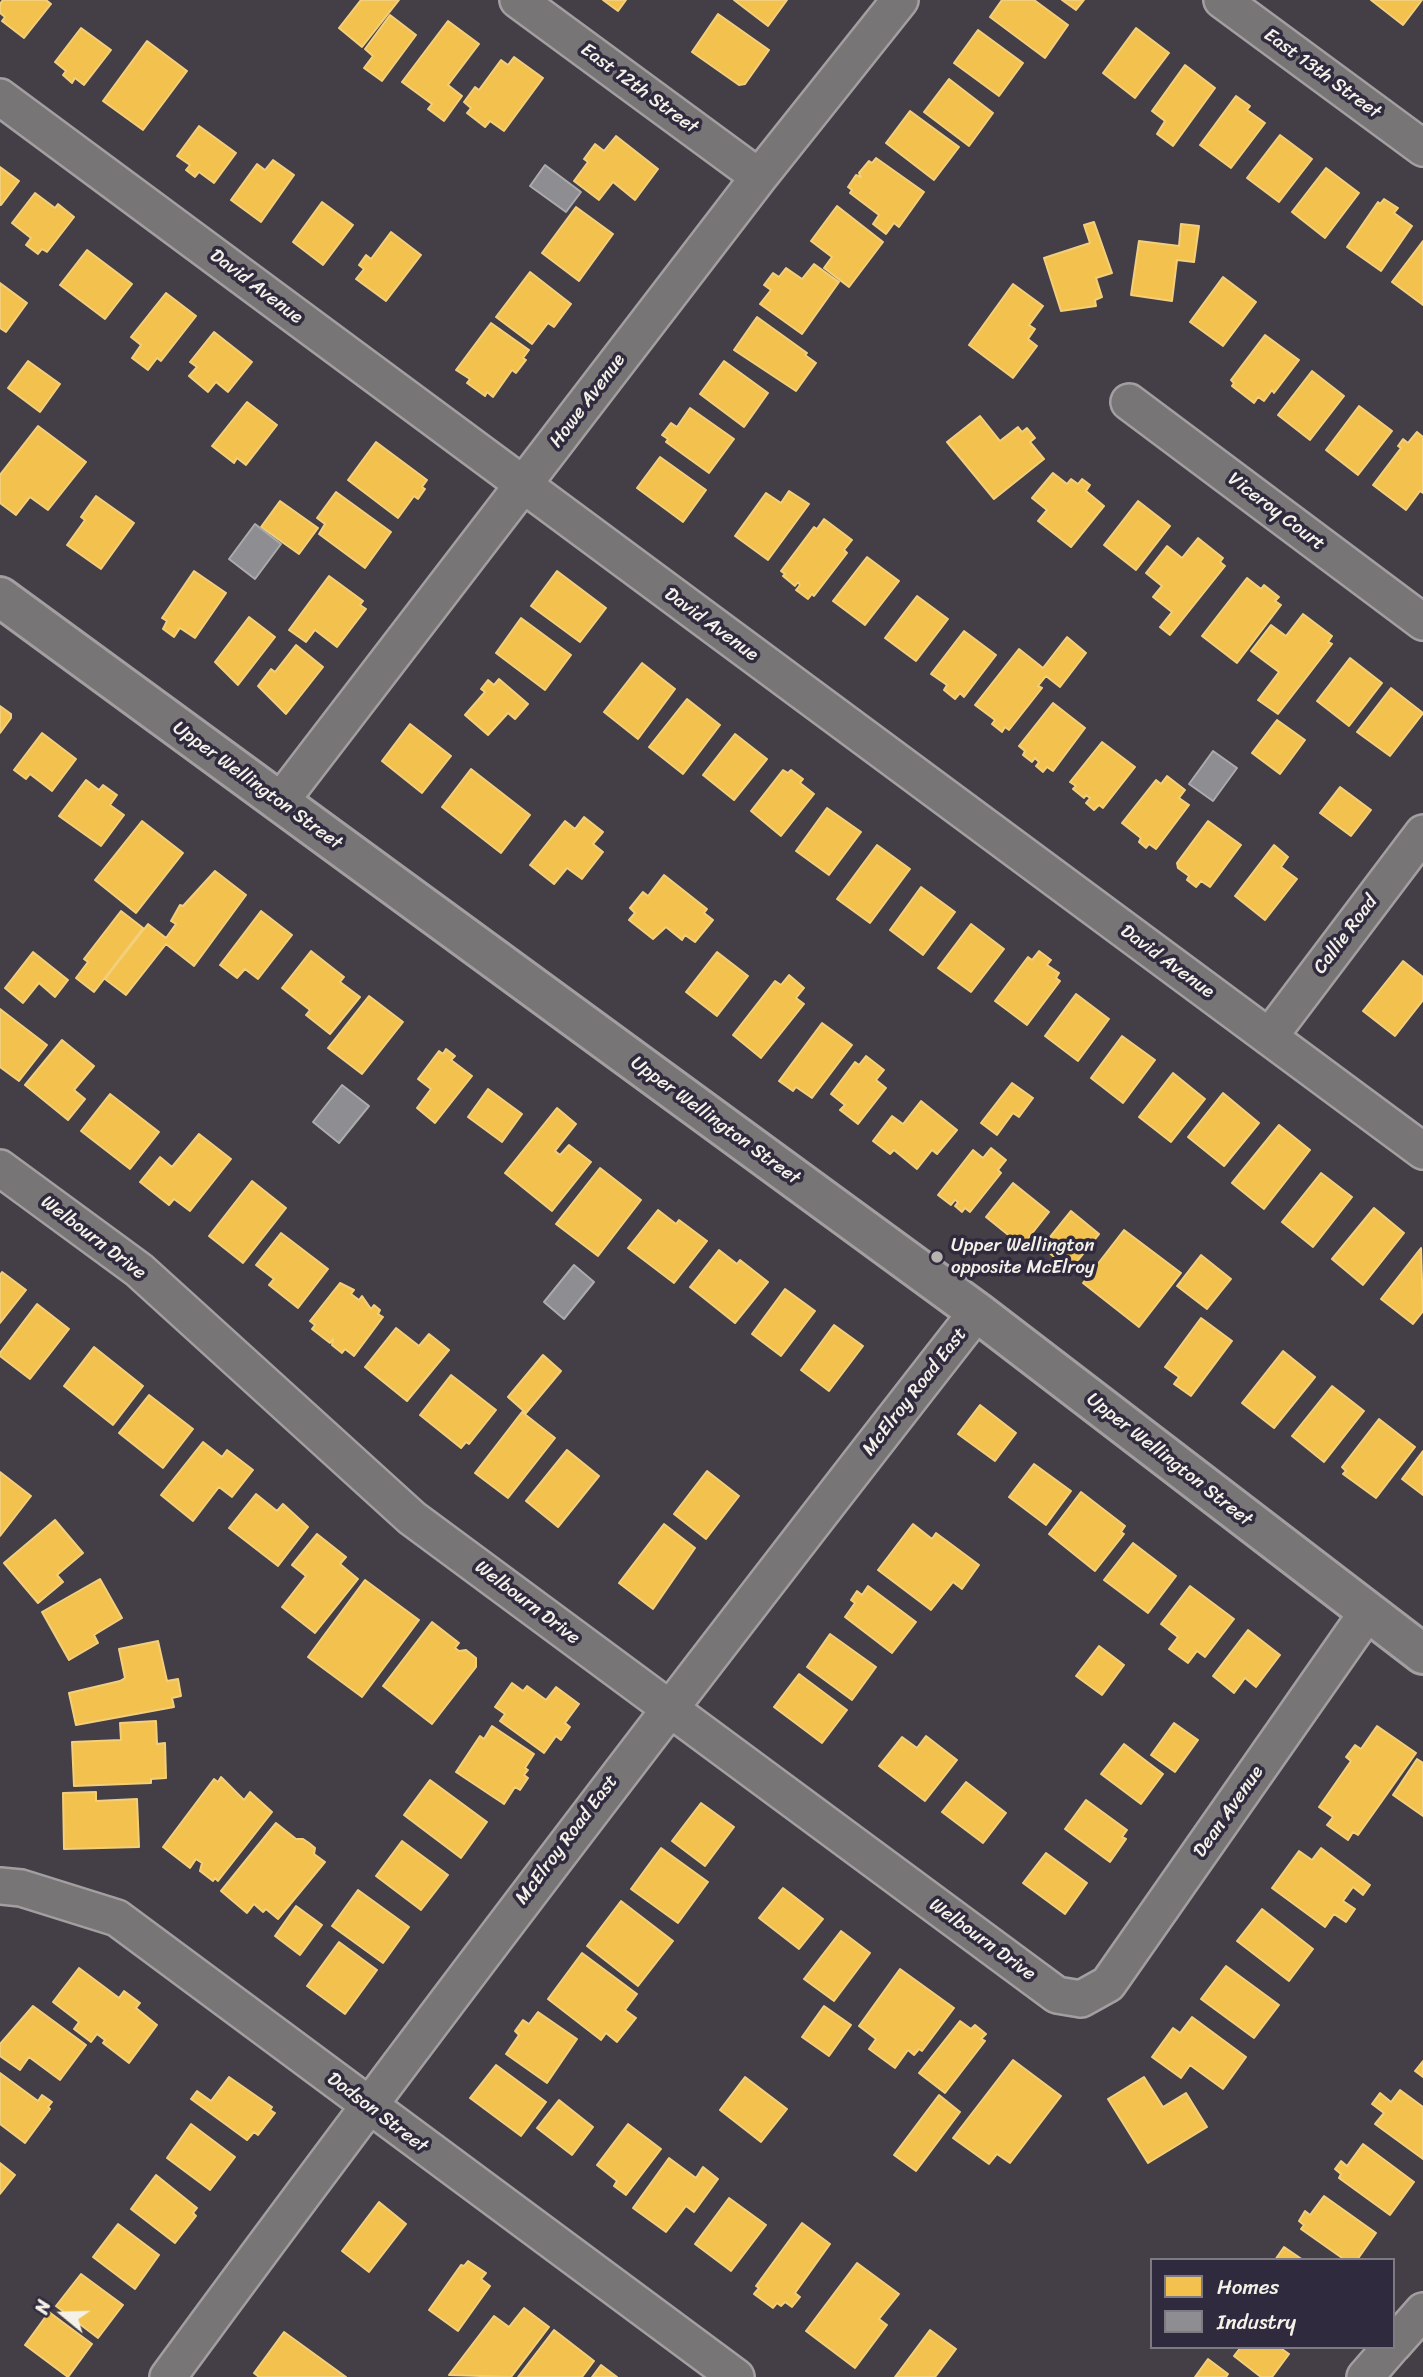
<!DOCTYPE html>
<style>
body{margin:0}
#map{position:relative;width:1423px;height:2377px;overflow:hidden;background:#443e46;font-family:Sriracha,sans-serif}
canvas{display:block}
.legend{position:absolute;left:1150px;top:2258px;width:245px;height:91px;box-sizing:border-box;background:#2f2a3d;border:2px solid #7e7a81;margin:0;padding:9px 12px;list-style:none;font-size:21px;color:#f4f1e8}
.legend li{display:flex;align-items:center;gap:14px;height:35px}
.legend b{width:35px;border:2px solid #7e7a81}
.north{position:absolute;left:28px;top:2279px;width:70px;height:70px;-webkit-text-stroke:5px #2f2a3d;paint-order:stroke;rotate:289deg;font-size:19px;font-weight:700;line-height:28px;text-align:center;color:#f4f1e8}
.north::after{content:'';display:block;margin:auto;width:24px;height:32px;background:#f4f1e8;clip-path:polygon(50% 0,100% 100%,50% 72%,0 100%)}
</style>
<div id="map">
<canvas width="1423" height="2377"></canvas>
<ul class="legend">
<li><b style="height:19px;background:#f2c14e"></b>Homes</li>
<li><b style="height:19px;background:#8d8d92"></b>Industry</li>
</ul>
<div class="north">N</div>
</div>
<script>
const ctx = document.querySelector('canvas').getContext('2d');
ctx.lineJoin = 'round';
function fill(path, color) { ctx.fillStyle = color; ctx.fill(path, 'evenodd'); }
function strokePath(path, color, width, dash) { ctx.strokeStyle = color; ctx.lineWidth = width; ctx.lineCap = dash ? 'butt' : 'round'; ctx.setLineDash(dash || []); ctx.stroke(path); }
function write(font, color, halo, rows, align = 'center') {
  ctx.font = font + ' Sriracha,sans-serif'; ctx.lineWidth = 7; ctx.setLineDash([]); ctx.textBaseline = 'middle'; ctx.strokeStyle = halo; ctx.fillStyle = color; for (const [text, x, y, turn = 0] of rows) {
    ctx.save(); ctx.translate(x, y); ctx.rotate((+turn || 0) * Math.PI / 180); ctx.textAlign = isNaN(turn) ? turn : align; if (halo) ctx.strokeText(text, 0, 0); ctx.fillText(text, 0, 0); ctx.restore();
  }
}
const homes = new Path2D(`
 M3 0H46L51 4 24 38 2 21 5 17 0 13V4Z
 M361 0H399L362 47 339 28Z
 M603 0H626L618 11Z
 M734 0H787L768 26Z
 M1002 0H1034L1068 25 1045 58 990 17Z
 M1062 0H1084L1076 10Z
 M1371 0H1422L1403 25Z
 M718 14 769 50 745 84 739 85 692 52Z
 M390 15 416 35 382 81 364 68 373 56 365 49Z
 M448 21 479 44 448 85 462 96 444 121 428 109 432 104 402 82Z
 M81 28 111 50 84 85 75 78 72 83 63 75 66 71 55 62Z
 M1136 28 1169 53 1135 98 1103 73Z
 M978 30 1023 63 999 96 954 63Z
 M147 41 187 71 143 130 103 101Z
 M514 57 543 78 504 131 490 121 485 127 467 113 471 108 464 102 475 87 479 90 501 60 508 65Z
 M1185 65 1215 88 1173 146 1157 134 1165 121 1152 111Z
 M949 79 993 113 969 146 924 112Z
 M1236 96 1250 106 1247 110 1265 123 1231 168 1200 145Z
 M910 111 959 147 934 180 886 143Z
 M199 126 236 153 214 183 199 172 195 177 186 170 190 165 177 156Z
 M1280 135 1312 159 1279 202 1247 178Z
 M616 136 658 169 635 200 613 182 599 200 574 181 588 162 584 159 595 144 604 151Z
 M876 158 924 192 899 227 894 223 886 234 873 224 879 215 850 193 852 190 848 187 856 175 861 177 859 173 869 161 872 163Z
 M273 160 294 175 261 222 231 200 257 164 265 170Z
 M0 167 19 181 1 205H0Z
 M1326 168 1359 193 1325 238 1292 212Z
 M35 193 55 208 58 204 74 217 47 252 42 249 38 254 26 245 31 238 12 223Z
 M1384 199 1398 208 1394 213 1412 226 1381 271 1347 247 1378 202 1380 204Z
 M322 202 353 225 323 265 293 242Z
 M837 206 883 242 849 287 824 268 832 257 811 241Z
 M576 207 613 234 579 281 542 253Z
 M1094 222 1112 273 1096 278 1102 297 1095 300 1096 306 1061 311 1044 258 1090 243 1084 225Z
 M1181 224 1199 226 1194 262 1177 260 1172 301 1131 295 1139 241 1179 246Z
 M391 232 421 255 386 301 356 279 364 269 359 265 366 255 371 259Z
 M1423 241V305L1392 282Z
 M87 250 132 284 105 319 60 285Z
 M814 264 839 282 802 334 760 304 771 290 764 285 773 273 779 277 786 268 802 279Z
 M530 272 571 304 554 327 548 323 532 344 496 317Z
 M1223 277 1256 302 1223 346 1190 322Z
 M0 283 27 303 6 332 0 328Z
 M1013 284 1043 306 1029 325 1035 329 1028 339 1037 346 1013 378 969 345Z
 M166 293 196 316 161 361 157 358 148 370 132 358 141 345 131 337Z
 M757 317 807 353 805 355 816 363 796 391 734 350Z
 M491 323 529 350 523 358 526 360 516 373 512 370 493 397 487 392 485 396 467 383 470 379 456 370Z
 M214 332 252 362 228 392 216 382 208 392 189 376 197 367 190 362Z
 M1265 335 1299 360 1274 393 1272 390 1264 401 1258 397 1254 403 1232 386 1234 383 1231 380Z
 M28 361 60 384 40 412 8 388Z
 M724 361 768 393 744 427 700 394Z
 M1312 371 1344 396 1310 440 1278 415Z
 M247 402 277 425 246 465 237 458 234 463 212 446Z
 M1359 406 1392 431 1358 475 1326 450Z
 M690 408 734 439 709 473 666 442 668 439 662 435 671 423 677 427Z
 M980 416 1000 441 1018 427 1022 432 1027 428 1035 438 1030 442 1044 459 994 499 947 442Z
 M38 426 86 462 48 510 30 497 16 515 0 503V475Z
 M1417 432 1423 437V493L1420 491 1406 510 1373 485 1401 448 1398 446 1403 439 1408 443Z
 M376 442 427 480 422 487 425 489 418 499 414 496 398 518 348 480Z
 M660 457 706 490 683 522 637 488Z
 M1053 473 1067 484 1071 479 1078 484 1082 479 1090 485 1086 491 1104 506 1071 547 1038 521 1047 510 1032 498Z
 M789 491 809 504 768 560 735 536 766 493 781 503Z
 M336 492 391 532 365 568 319 534 325 524 317 518Z
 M96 496 134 523 101 569 67 545 85 520 81 517Z
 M280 501 318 528 299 554 261 527Z
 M1138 501 1170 526 1136 570 1104 545Z
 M824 519 852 540 844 550 847 553 814 596 812 594 808 599 796 590 800 585 798 582 795 586 783 576 785 574 781 571 814 527 817 529Z
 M1198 538 1223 558 1220 562 1225 566 1170 635 1160 627 1172 612 1153 597 1162 586 1146 573 1167 546 1182 558Z
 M867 557 899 581 865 625 833 601Z
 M194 571 226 593 195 638 180 628 174 637 163 629 167 621 162 618Z
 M557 571 606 608 580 642 531 606Z
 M329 576 363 601 360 605 366 609 337 647 315 630 306 642 289 630Z
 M1247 578 1261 589 1264 585 1279 597 1275 601 1281 605 1237 663 1202 636Z
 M917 596 948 619 916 661 885 638Z
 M1303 614 1332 636 1328 642 1332 644 1278 714 1258 700 1279 672 1251 651 1271 625 1286 636Z
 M249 617 275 637 238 685 215 662Z
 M521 618 571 655 545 690 496 653Z
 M964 631 996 655 964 697 960 693 955 699 944 690 947 685 931 674Z
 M1067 637 1086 653 1060 687 1046 676 1038 686 1042 688 1009 730 1005 727 1002 732 992 724 995 720 975 705 1019 649 1043 668Z
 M296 645 323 667 286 714 258 686 271 669 275 672Z
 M1350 658 1382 683 1349 726 1317 701Z
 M642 663 675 689 638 739 604 712Z
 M499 679 528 704 515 719 508 713 488 735 465 715 485 692 481 689 488 680 494 685Z
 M1391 688 1423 713 1390 756 1357 732Z
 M687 699 720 725 683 774 649 747Z
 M1053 703 1085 728 1053 771 1047 767 1043 772 1036 766 1039 762 1035 758 1032 762 1023 755 1025 751 1019 746Z
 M0 706 11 714V718L0 733Z
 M1277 720 1305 740 1280 774 1252 753Z
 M410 724 451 756 422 793 382 761Z
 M42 733 76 759 52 791 30 774 26 779 14 770Z
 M735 734 767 759 734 800 703 775Z
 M1102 742 1135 767 1103 808 1099 805 1094 810 1086 803 1090 798 1086 795 1084 798 1073 789 1076 786 1070 782Z
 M471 769 530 815 501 853 442 807Z
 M783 770 788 773 791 770 803 779 800 783 814 794 781 836 751 811Z
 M1167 776 1185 790 1179 798 1189 805 1156 849 1149 844 1146 848 1139 842 1141 838 1122 823 1156 780 1161 784Z
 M86 780 99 790 103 785 117 795 110 805 124 815 101 846 59 816Z
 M1340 787 1371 810 1351 836 1320 813Z
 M827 808 861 832 829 875 796 851Z
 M584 817 603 832 593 844 603 852 582 879 567 868 554 884 530 865 565 821 575 829Z
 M142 821 183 853 136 913 95 880Z
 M1208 821 1241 845 1210 887 1201 881 1196 887 1187 880 1189 876 1178 868 1177 863Z
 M877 845 910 869 870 923 837 899Z
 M1274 845 1288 857 1281 867 1297 879 1265 920 1235 896Z
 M215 871 246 895 194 966 166 944 126 995 105 979 148 924 166 938 176 924 171 921 180 905 183 906Z
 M664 875 707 909 704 913 713 920 695 942 685 935 682 940 666 927 653 939 629 920 635 913 630 908 643 892 648 896Z
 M921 887 955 912 923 955 890 930Z
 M121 911 143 928 94 992 76 978 88 962 84 959Z
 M261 911 292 935 258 979 245 969 237 978 220 965Z
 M971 924 1004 949 971 992 938 968Z
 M311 951 344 977 340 982 360 997 330 1034 306 1015 310 1010 282 988Z
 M1039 951 1051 960 1047 965 1059 973 1056 978 1060 981 1027 1025 995 1001 1028 957 1032 960Z
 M33 952 68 980 55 997 39 983 23 1003 5 988Z
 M717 952 748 976 717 1016 686 992Z
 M1403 961 1423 977V1000L1395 1036 1363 1011Z
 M789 975 804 988 796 998 804 1004 761 1058 733 1035 775 981 781 985Z
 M1076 994 1109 1019 1078 1061 1045 1036Z
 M369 996 403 1022 362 1074 328 1048Z
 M0 1009 47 1045 19 1081 0 1067Z
 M822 1023 852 1045 812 1098 796 1087 793 1091 779 1081Z
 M1122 1036 1155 1060 1123 1103 1091 1078Z
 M62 1040 94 1066 74 1090 85 1099 68 1120 25 1085Z
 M446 1049 455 1056 451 1060 472 1076 435 1123 417 1108 431 1089 418 1079 439 1051 443 1054Z
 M866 1056 884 1070 876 1080 886 1088 858 1124 840 1110 845 1105 831 1094 855 1062 859 1065Z
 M1173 1073 1205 1099 1171 1142 1139 1117Z
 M1012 1083 1033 1098 1019 1117 1013 1113 997 1135 981 1123Z
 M488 1089 522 1114 502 1142 468 1117Z
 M1223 1093 1259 1123 1224 1166 1188 1137Z
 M110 1094 159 1132 130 1169 81 1131Z
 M921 1101 957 1130 937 1154 932 1150 917 1169 894 1150 890 1154 873 1141 892 1116 903 1124Z
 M557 1108 576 1124 555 1151 560 1155 569 1145 591 1162 552 1211 505 1173Z
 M1279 1125 1310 1150 1264 1209 1232 1183Z
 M199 1134 231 1159 190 1211 174 1199 169 1205 140 1182 160 1157 172 1167Z
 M991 1148 1006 1160 998 1170 1001 1173 970 1212 965 1208 962 1212 955 1206 958 1202 955 1200 951 1205 938 1195 973 1150 983 1158Z
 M600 1168 641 1200 598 1256 556 1224Z
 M1321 1173 1352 1197 1313 1247 1282 1222Z
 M252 1181 286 1208 243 1263 209 1236Z
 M1013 1183 1049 1212 1022 1246 986 1217Z
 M1374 1208 1404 1233 1363 1285 1332 1259Z
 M658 1210 676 1224 679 1220 707 1241 674 1283 628 1248Z
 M1071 1211 1099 1234 1070 1270 1042 1247Z
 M1124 1230 1181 1273 1139 1327 1083 1283Z
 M281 1233 328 1269 298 1308 269 1285 274 1279 256 1265Z
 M1421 1248 1423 1311 1413 1324 1381 1299Z
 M719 1250 737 1264 740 1260 768 1282 735 1323 690 1287Z
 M1201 1255 1231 1279 1207 1309 1177 1286Z
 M2 1272 26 1290 0 1323V1275Z
 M340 1283 354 1290 351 1294 359 1300 362 1296 371 1309 374 1305 380 1310 378 1314 383 1317 354 1356 345 1349 342 1353 332 1345 333 1339 330 1343 312 1329 315 1325 310 1321Z
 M785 1289 815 1311 781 1356 752 1334Z
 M37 1304 69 1329 30 1379 0 1356V1353Z
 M1201 1318 1232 1341 1191 1396 1174 1384 1179 1377 1165 1367Z
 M834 1325 863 1346 829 1391 801 1370Z
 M396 1328 419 1346 429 1334 449 1350 407 1401 365 1367Z
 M94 1347 143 1386 113 1425 64 1386Z
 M1283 1351 1315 1377 1274 1428 1242 1403Z
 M543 1355 561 1371 526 1413 508 1397Z
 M451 1375 496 1410 469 1444 466 1442 461 1448 420 1415Z
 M1332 1386 1364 1411 1324 1462 1292 1436Z
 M149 1395 193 1429 163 1468 119 1433Z
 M980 1405 1016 1433 995 1461 958 1434Z
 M522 1412 555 1438 508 1498 475 1473Z
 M1379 1419 1415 1447 1376 1498 1343 1474 1346 1471 1342 1467Z
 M203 1442 222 1457 227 1450 253 1470 232 1497 219 1487 193 1521 161 1495Z
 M567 1450 599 1476 558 1527 526 1501Z
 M1423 1451V1495L1402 1479Z
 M1034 1464 1071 1491 1046 1525 1009 1497Z
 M707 1471 739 1496 706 1539 674 1514Z
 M0 1472 31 1496 0 1536Z
 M1081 1492 1125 1526 1121 1532 1124 1534 1095 1571 1049 1534Z
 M256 1494 277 1511 283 1504 308 1527 278 1566 229 1528Z
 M55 1520 83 1553 57 1575 63 1582 38 1603 4 1563Z
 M664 1524 695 1548 653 1609 619 1583Z
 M913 1524 932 1539 936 1533 979 1565 962 1589 953 1582 931 1610 878 1570Z
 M317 1534 346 1557 340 1564 358 1579 315 1633 282 1607 306 1576 292 1565Z
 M1133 1543 1176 1576 1148 1613 1104 1580Z
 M100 1579 122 1618 94 1635 98 1643 69 1660 42 1612Z
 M365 1580 419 1620 362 1697 308 1657Z
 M868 1586 916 1622 892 1653 845 1617 855 1603 851 1600 857 1591 862 1595Z
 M1190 1586 1234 1619 1205 1657 1197 1651 1188 1663 1169 1649 1178 1637 1161 1624Z
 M432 1622 459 1643 455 1648 459 1651 466 1650 476 1658V1667L432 1724 383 1686Z
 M1248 1630 1280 1655 1256 1687 1245 1678 1234 1693 1213 1676Z
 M830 1634 876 1667 852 1700 807 1667Z
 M158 1641 167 1681 178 1679 181 1696 172 1698 174 1707 76 1725 69 1693 120 1681 125 1678 119 1649Z
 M1099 1646 1124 1665 1102 1695 1076 1676Z
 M799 1674 847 1710 822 1743 774 1707Z
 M512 1683 523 1691 527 1686 546 1700 556 1687 579 1704 565 1723 570 1727 561 1740 556 1736 544 1753 500 1721 505 1714 495 1707Z
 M156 1721 157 1744 165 1743 166 1778 151 1779V1783L74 1786 72 1742 121 1740 120 1723Z
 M1174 1723 1198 1740 1175 1772 1151 1755Z
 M492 1726 534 1754 525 1768 528 1770 524 1775 528 1778 520 1790 515 1787 504 1804 456 1772 480 1736 484 1739Z
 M1377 1726 1416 1753 1358 1835 1353 1832 1348 1840 1327 1825 1333 1817 1319 1807 1351 1761 1346 1757 1355 1745 1361 1749Z
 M926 1736 957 1760 925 1801 879 1766 902 1737 917 1748Z
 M1124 1744 1163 1774 1141 1804 1101 1774Z
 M1417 1759 1423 1763V1816L1393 1795Z
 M221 1777 244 1800 250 1792 272 1812 218 1881 215 1878 213 1881 200 1871 202 1863 196 1859 190 1868 163 1847 214 1779 218 1782Z
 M430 1780 487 1822 461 1858 404 1815Z
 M966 1782 1006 1813 983 1843 942 1812Z
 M96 1792V1801L137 1799 139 1847 64 1849 63 1793Z
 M1086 1800 1127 1830 1122 1837 1126 1839 1110 1862 1065 1829Z
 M701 1803 734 1827 705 1866 672 1841Z
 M276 1823 296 1839H303L309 1843 315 1848 314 1854 325 1862 278 1919 266 1909 263 1912 254 1904 247 1913 221 1891Z
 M402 1841 448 1875 421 1910 376 1876Z
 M661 1848 708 1882 678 1923 631 1889Z
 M1321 1848 1370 1885 1363 1895 1353 1887 1343 1901 1355 1909 1346 1922 1334 1914 1325 1927 1272 1888 1299 1851 1312 1860Z
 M1046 1853 1087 1883 1065 1914 1023 1883Z
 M783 1888 823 1919 799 1949 759 1918Z
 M358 1890 409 1927 383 1963 332 1926Z
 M621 1901 673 1941 638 1986 587 1946Z
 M296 1906 322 1925 300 1955 275 1936Z
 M1262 1909 1313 1949 1289 1981 1237 1941Z
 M841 1931 870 1953 834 2001 804 1979Z
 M339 1942 377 1970 345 2014 307 1986Z
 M582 1953 637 1994 625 2010 636 2018 617 2042 606 2033 601 2040 548 1999Z
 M1226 1966 1279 2005 1254 2038 1201 1999Z
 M79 1968 119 1998 124 1991 140 2003 136 2008 157 2025 129 2063 103 2043 105 2040 97 2034 91 2042 74 2029 79 2022 53 2002Z
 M900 1969 954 2008 922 2051 919 2049 914 2055 908 2050 895 2068 869 2049 876 2039 859 2026Z
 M33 2006 86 2045 60 2080 29 2057 20 2070 0 2056V2044Z
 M824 2006 851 2025 829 2056 802 2037Z
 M538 2012 577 2039 547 2083 506 2054 519 2035 515 2031 523 2020 529 2024Z
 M1192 2017 1246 2057 1223 2089 1190 2065 1181 2078 1152 2057 1173 2028 1180 2033Z
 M960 2021 971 2029 975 2025 986 2034 981 2039 985 2041 945 2093 919 2073Z
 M1013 2060 1061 2096 1010 2163 997 2154 989 2164 953 2138Z
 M1423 2061V2077L1415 2071Z
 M496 2065 546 2102 521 2136 470 2098Z
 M0 2073 38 2101 42 2095 52 2102 48 2107 50 2109 25 2143 0 2124Z
 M229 2077 272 2107 270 2110 275 2113 258 2135 254 2132 247 2140 191 2099 197 2091 211 2101Z
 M745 2077 787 2109 761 2142 720 2110Z
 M1144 2077 1163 2107 1186 2093 1207 2127 1148 2163 1108 2099Z
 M1400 2090 1423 2107V2159L1375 2124 1384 2113 1372 2104 1380 2093 1391 2102Z
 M939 2095 960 2112 916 2171 894 2155Z
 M559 2100 593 2127 572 2155 537 2128Z
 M191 2124 235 2157 210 2190 167 2158Z
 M628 2124 661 2149 626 2195 614 2186 617 2181 597 2165Z
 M1363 2144 1414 2182 1390 2215 1339 2178 1341 2174 1335 2169 1341 2161 1347 2166Z
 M669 2158 696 2178 703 2167 718 2179 694 2212 686 2206 666 2232 633 2208Z
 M0 2163 15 2175 0 2194Z
 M156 2175 197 2208 193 2213 196 2216 175 2243 131 2209Z
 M1324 2196 1376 2233 1357 2260H1345L1301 2229 1304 2225 1299 2221 1305 2211 1310 2215Z
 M729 2198 766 2225 731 2271 695 2244Z
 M379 2202 406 2224 369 2272 342 2251Z
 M802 2223 830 2244 795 2293 800 2297 792 2307 785 2302 781 2306 777 2303 773 2308 754 2294 759 2288 756 2286Z
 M118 2224 159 2255 135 2289 93 2257Z
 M1284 2247 1303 2260H1275Z
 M468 2261 486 2273 481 2279 490 2286 458 2331 429 2310 461 2265 464 2266Z
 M857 2263 899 2294 879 2319 887 2325 855 2368 806 2331Z
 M81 2274 123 2305 98 2338 56 2306Z
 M524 2308 549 2327 511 2377 449 2375 494 2316 509 2327Z
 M49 2312 92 2344 68 2377 25 2345Z
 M554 2330 594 2361 582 2377H518Z
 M930 2330 956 2349 935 2377H895Z
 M284 2332 346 2377H259L254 2373Z
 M1241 2347H1279L1289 2354 1272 2377H1261L1234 2356Z
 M1208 2359 1228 2374 1226 2377H1195Z
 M601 2365 617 2377H592Z`);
fill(homes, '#f2c14e');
strokePath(homes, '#f3cf7c', 2);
const industry = new Path2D(`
 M545 165 581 192 566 212 530 186Z
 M255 524 281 544 255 579 229 559Z
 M1213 751 1237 768 1213 801 1189 784Z
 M342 1085 369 1106 339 1143 313 1122Z
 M574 1265 594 1282 564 1319 544 1302Z`);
fill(industry, '#8d8d92');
strokePath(industry, '#acabac', 2);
const minor = new Path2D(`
 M518 0 759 177
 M1222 0 1423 148
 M0 97 1423 1151
 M1129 402 1423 622
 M279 803 759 177 900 0
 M1269 1037 1423 833
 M0 1168 139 1270 412 1518 1057 1995 1081 1999 1108 1984 1367 1613
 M0 1886 21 1888 117 1918 736 2377
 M1393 2345 1423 2311
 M168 2377C432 2017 703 1663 977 1312
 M1365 2377 1391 2347`);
const secondary = new Path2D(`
 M0 597 977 1312 1423 1654`);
strokePath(minor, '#a39fa1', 40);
strokePath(secondary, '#a39fa1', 44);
strokePath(minor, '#787576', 35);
strokePath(secondary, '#787576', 38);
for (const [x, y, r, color] of [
 [937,1257,7,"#b6b2af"]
]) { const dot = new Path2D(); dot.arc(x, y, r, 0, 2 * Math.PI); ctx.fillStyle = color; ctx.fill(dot); strokePath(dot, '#2f2a3d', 2.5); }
write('19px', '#f4f1e8', '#2f2a3d', [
 ["East 13th Street",1322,74,36],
 ["East 12th Street",639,89,36],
 ["David Avenue",256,287,37],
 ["Howe Avenue",588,401,-53],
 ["Viceroy Court",1276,512,37],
 ["David Avenue",711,625,36],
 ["Upper Wellington Street",257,786,36],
 ["Callie Road",1346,935,-53],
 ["David Avenue",1167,962,36],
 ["Upper Wellington Street",715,1121,36],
 ["Welbourn Drive",93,1238,37],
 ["McElroy Road East",915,1392,-52],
 ["Upper Wellington Street",1169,1460,38],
 ["Welbourn Drive",527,1603,37],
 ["Dean Avenue",1229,1812,-55],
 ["McElroy Road East",567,1840,-53],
 ["Welbourn Drive",982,1940,36],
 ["Dodson Street",377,2113,37]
]);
write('19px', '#f4f1e8', '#2f2a3d', [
 ["Upper Wellington",951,1246],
 ["opposite McElroy",951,1268]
], 'left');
</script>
